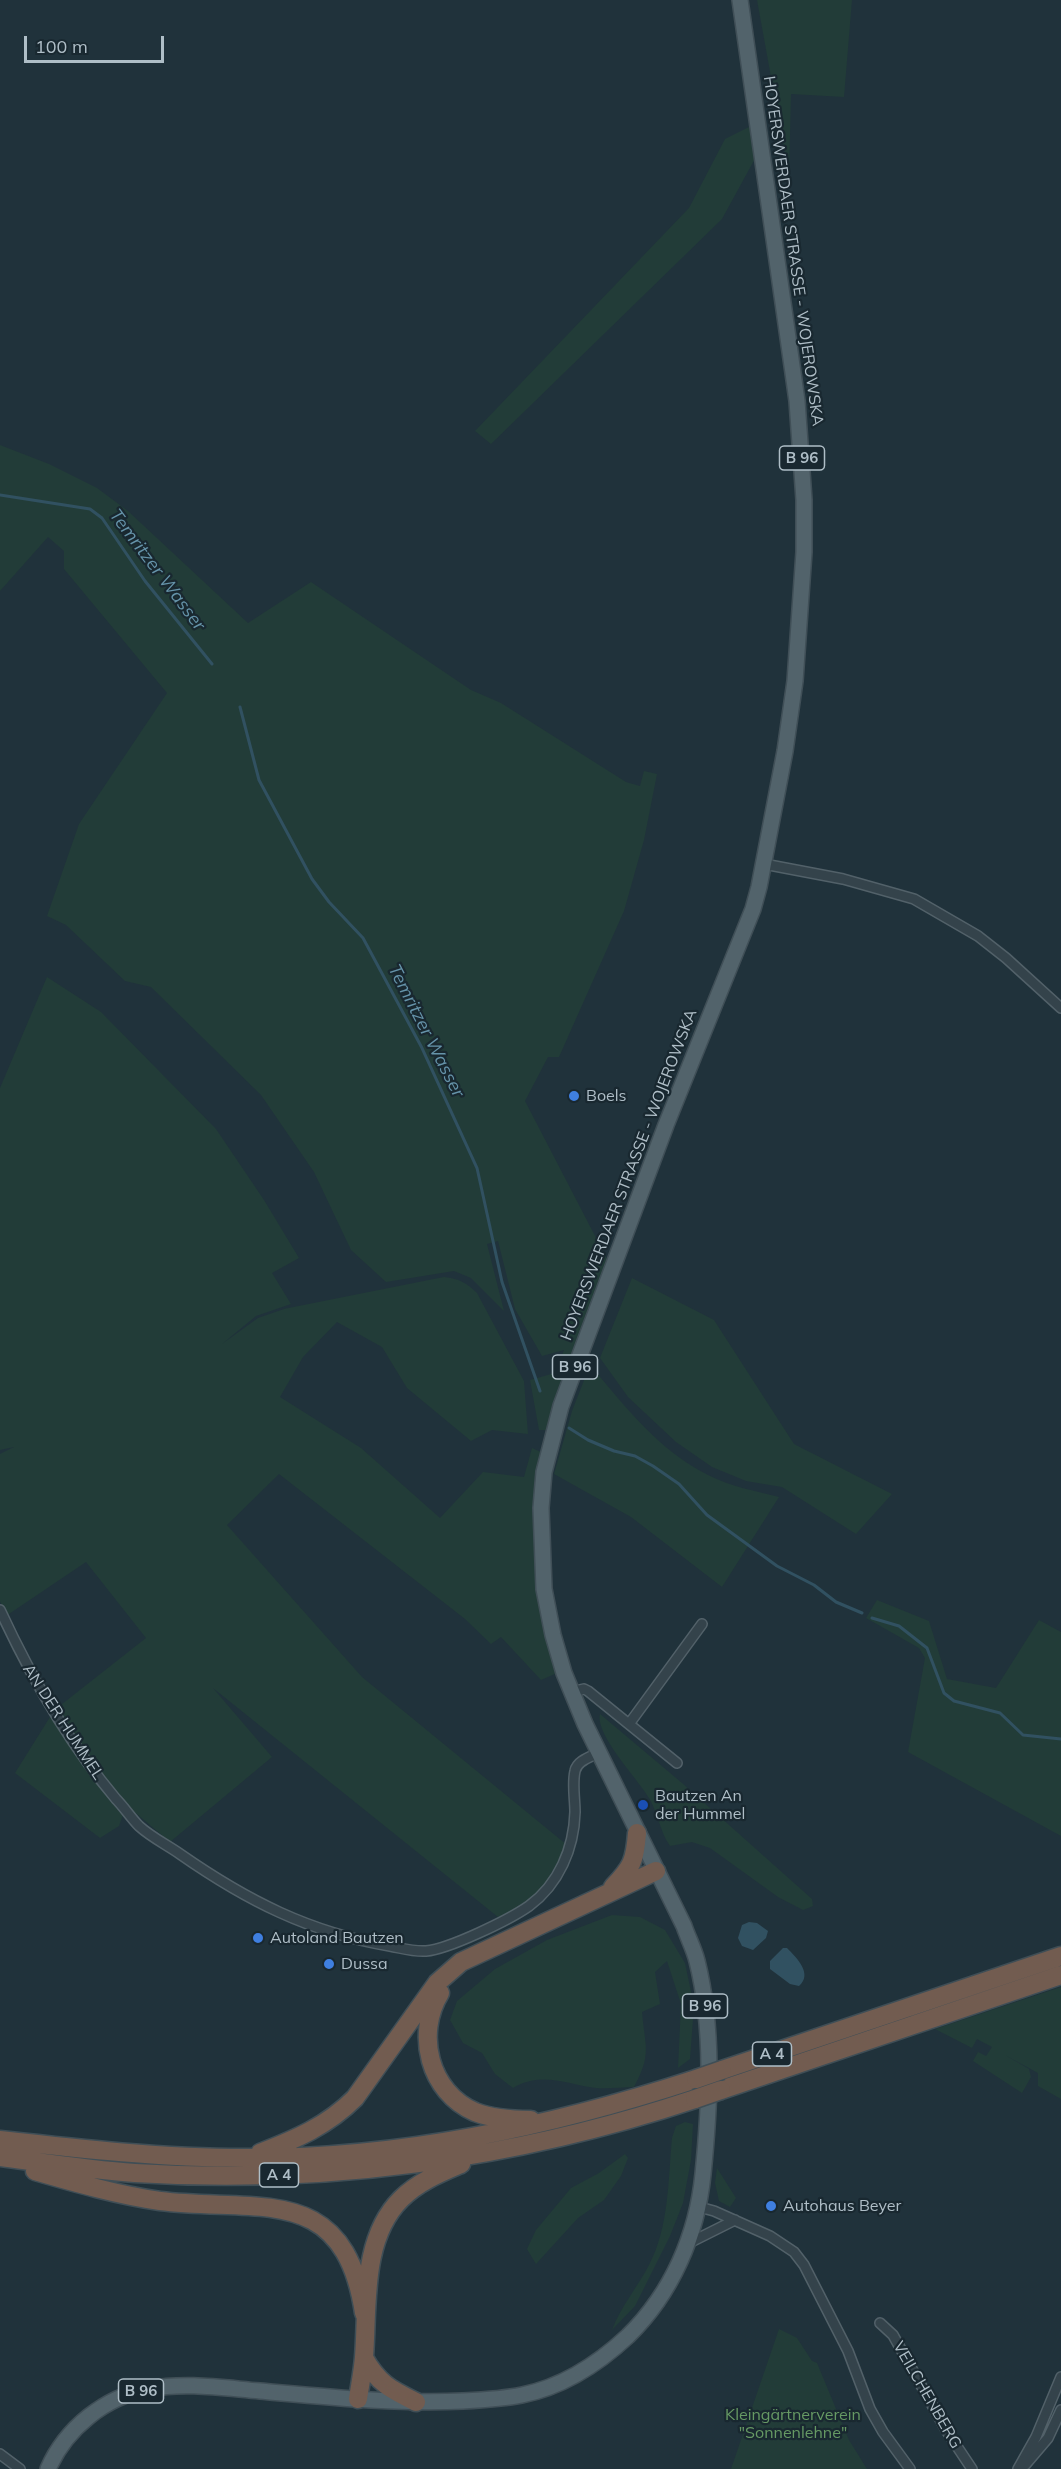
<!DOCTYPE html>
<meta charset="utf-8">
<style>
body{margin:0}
#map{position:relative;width:1061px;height:2469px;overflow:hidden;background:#20323b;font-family:Mulish,sans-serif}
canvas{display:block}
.scale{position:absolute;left:24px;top:36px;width:140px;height:27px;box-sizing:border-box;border:3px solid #afbec7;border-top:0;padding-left:8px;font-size:18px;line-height:21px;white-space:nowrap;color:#afbec7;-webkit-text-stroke:4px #192830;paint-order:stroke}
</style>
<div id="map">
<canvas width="1061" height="2469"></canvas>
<div class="scale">100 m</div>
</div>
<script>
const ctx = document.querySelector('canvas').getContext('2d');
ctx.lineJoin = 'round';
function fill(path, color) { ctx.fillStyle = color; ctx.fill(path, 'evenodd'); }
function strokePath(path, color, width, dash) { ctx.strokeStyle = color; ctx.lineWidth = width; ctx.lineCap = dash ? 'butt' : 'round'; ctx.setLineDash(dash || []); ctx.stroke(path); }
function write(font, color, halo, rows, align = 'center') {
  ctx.font = font + ' Mulish,sans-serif'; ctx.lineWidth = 4.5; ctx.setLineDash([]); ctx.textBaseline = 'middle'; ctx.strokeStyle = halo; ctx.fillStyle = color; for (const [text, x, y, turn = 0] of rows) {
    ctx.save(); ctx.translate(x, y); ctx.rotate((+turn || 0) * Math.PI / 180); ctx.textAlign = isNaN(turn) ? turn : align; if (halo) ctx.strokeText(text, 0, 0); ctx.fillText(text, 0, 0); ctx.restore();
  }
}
fill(new Path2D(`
 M757 0H852L844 97 791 94 789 176Z
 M749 127 757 155 722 219 491 444 475 431 689 208 725 139Z
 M0 445 49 464 97 488 128 511 248 623 311 582 471 690 501 703 626 782 640 786 644 771 657 774 644 840 624 911 559 1057H548L525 1101 607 1259 546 1430H539L530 1380 555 1373 564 1350 542 1356 515 1309 498 1241 487 1244 504 1311 471 1278 454 1271 386 1282 351 1250 314 1172 261 1095 151 987 125 981 66 925 47 916 79 824 167 693 64 569V551L48 537 0 591Z
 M47 977 101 1012 216 1129 264 1200 299 1258 272 1273 291 1304 256 1316 222 1344 258 1318 284 1309 444 1277C459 1279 466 1282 477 1293L524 1381 528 1434 492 1430 471 1441 407 1388 382 1347 337 1322 303 1357 280 1397 361 1448 440 1518 483 1472 524 1477 532 1448 541 1452 536 1512 557 1673 541 1680 501 1637 491 1644 465 1619 279 1474 227 1525 362 1677 567 1845 543 1888 529 1902 498 1917 213 1688 272 1757 170 1842 131 1809 98 1771 57 1708 146 1638 86 1562 6 1616 0 1601V1454L14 1447 0 1450V1088Z
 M632 1278 714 1320 794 1444 892 1494 856 1534 782 1487 746 1481 712 1467 676 1442 628 1397 600 1358Z
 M590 1365C625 1406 658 1450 708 1475 729 1486 755 1491 779 1497L722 1587 631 1517 554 1474 572 1411Z
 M877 1600 929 1621 947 1679 996 1688 1039 1620 1061 1632V1836L908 1752 925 1658 919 1648 866 1618Z
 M600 1714 682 1783 812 1899 813 1906 803 1910 778 1897 710 1848 692 1842 670 1846C660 1832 658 1813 649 1798 638 1779 595 1735 600 1714Z
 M50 1717 91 1776 123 1815 119 1826 100 1838 15 1773Z
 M612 1915 640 1917 665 1930 685 1963 694 2006 690 2059 678 2068 681 2004 667 1961 655 1972 660 2004 642 2012C645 2047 652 2054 634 2087 622 2087 608 2089 596 2088 566 2084 541 2071 513 2088L495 2074 482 2053 463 2043 450 2020 457 2001 495 1969 547 1940Z
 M1061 1987V2099L1038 2086V2073L1005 2055 1029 2069 1031 2077 1022 2093 973 2061 978 2052 986 2056 992 2047 977 2039 972 2048 935 2029Z
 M685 2122 693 2124 691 2160 683 2203 670 2236 635 2306 612 2330C621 2306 637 2288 649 2265 669 2227 668 2181 672 2138L676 2126Z
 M625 2154 628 2158 621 2176 604 2200 578 2218 536 2264 527 2249 536 2230 571 2188 599 2173Z
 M717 2168 736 2198 730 2207 719 2201 715 2183Z
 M779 2329 797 2338 812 2361 817 2363 849 2440 867 2469H731Z`), '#223c38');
fill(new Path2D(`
 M749 1922 757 1923 768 1931 766 1938 753 1950 742 1946 738 1938 742 1925Z
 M783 1948H787C797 1958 813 1974 799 1986L790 1984 770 1969V1961Z`), '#315161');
strokePath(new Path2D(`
 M0 495 90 509 102 518 145 581 212 664
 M240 707 259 780 312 879 329 902 363 938 422 1048 477 1168 502 1282 540 1391
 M569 1428 588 1440 614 1451 635 1456 653 1466 679 1484 707 1515 777 1566 814 1585 836 1602 862 1613
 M872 1618 899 1626 927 1648 944 1693 954 1701 1000 1713 1023 1735 1061 1739`), '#315161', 3);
const street = new Path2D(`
 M764 864 843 879 914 899 978 936 1006 958 1061 1008
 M0 1610C31 1677 68 1742 116 1799 124 1807 131 1818 139 1826 151 1837 167 1845 180 1854 246 1900 310 1933 390 1946 401 1948 414 1952 426 1951 449 1949 509 1920 529 1906 559 1884 574 1848 575 1812 575 1799 572 1784 575 1771 577 1761 590 1757 598 1753
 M571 1692 584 1689 588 1691 677 1763
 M629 1724 702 1624
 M699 2207 714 2211 770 2236 794 2252 804 2265 848 2351 870 2409 883 2432 910 2469
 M689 2243 735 2220
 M880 2323 893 2335 946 2430 972 2469
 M0 2454 20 2469
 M1025 2465 1048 2438 1061 2410
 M1018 2469 1036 2437 1061 2377`);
const primary = new Path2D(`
 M48 2469C66 2428 105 2397 148 2389 186 2382 223 2388 260 2391 328 2397 396 2404 463 2401 483 2400 503 2399 522 2395 562 2387 598 2364 628 2336 672 2293 697 2235 703 2174 710 2105 714 2029 697 1961 694 1949 688 1938 684 1926L585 1724 564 1673 553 1635 544 1589 541 1508 544 1472 561 1406 666 1125 753 909 759 887 785 751 795 681 804 552V500L797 401 740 0`);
const highway = new Path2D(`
 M613 1887C632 1867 635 1861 637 1833
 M440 1993C415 2034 429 2092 475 2112 493 2119 512 2120 531 2120
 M722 2070 1061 1956
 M721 2090 1061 1975
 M0 2140C81 2149 163 2158 245 2158 399 2159 549 2127 696 2079
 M260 2153C296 2139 327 2126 355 2098L437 1983 461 1962 656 1871
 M0 2157C45 2163 90 2170 135 2173 325 2185 515 2159 695 2099
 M35 2171C76 2183 118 2195 160 2201 258 2213 344 2181 364 2313
 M364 2358C378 2383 390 2389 416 2402
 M358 2399C360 2385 363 2371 364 2357 368 2305 361 2239 401 2199 418 2182 440 2173 461 2164`);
strokePath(street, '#526169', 12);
strokePath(primary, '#404f57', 18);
strokePath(highway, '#3f4e56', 21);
strokePath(street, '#34434b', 9);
strokePath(primary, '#52636b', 15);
strokePath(highway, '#725c50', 18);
const highwayBridge = new Path2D(`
 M696 2079 722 2070
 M695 2099 721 2090`);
strokePath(highwayBridge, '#3f4e56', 21, []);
strokePath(highwayBridge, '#725c50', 18);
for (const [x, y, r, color] of [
 [574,1096,6,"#3f7fe0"],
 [643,1805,6,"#1a4fb4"],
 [258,1938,6,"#3f7fe0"],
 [329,1964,6,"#3f7fe0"],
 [771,2206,6,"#3f7fe0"]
]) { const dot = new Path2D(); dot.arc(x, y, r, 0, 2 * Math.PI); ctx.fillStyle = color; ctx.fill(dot); strokePath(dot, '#192830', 2); }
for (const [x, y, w] of [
 [802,458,45],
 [575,1367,45],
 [705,2006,45],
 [772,2054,39],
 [279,2175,39],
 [141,2391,45]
]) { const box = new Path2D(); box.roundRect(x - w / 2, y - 12, w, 24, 4.5); ctx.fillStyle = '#192830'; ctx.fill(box); strokePath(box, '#afbec7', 1.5); }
write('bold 15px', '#afbec7', null, [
 ["B 96",802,458],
 ["B 96",575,1367],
 ["B 96",705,2006],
 ["A 4",772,2054],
 ["A 4",279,2175],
 ["B 96",141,2391]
]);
write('16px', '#afbec7', '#192830', [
 ["HOYERSWERDAER STRASSE - WOJEROWSKA",793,251,82],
 ["HOYERSWERDAER STRASSE - WOJEROWSKA",629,1175,-69],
 ["AN DER HUMMEL",63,1722,57],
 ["VEILCHENBERG",927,2395,60]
]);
write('16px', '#afbec7', '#192830', [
 ["Boels",586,1096],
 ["Bautzen An",655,1796],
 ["der Hummel",655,1814],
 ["Autoland Bautzen",270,1938],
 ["Dussa",341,1964],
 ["Autohaus Beyer",783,2206]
], 'left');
write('16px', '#669964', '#192830', [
 ["Kleingärtnerverein",793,2415],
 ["\"Sonnenlehne\"",793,2433]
]);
write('italic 18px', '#6593a9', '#192830', [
 ["Temritzer Wasser",157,570,53],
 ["Temritzer Wasser",426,1031,63]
]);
</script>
